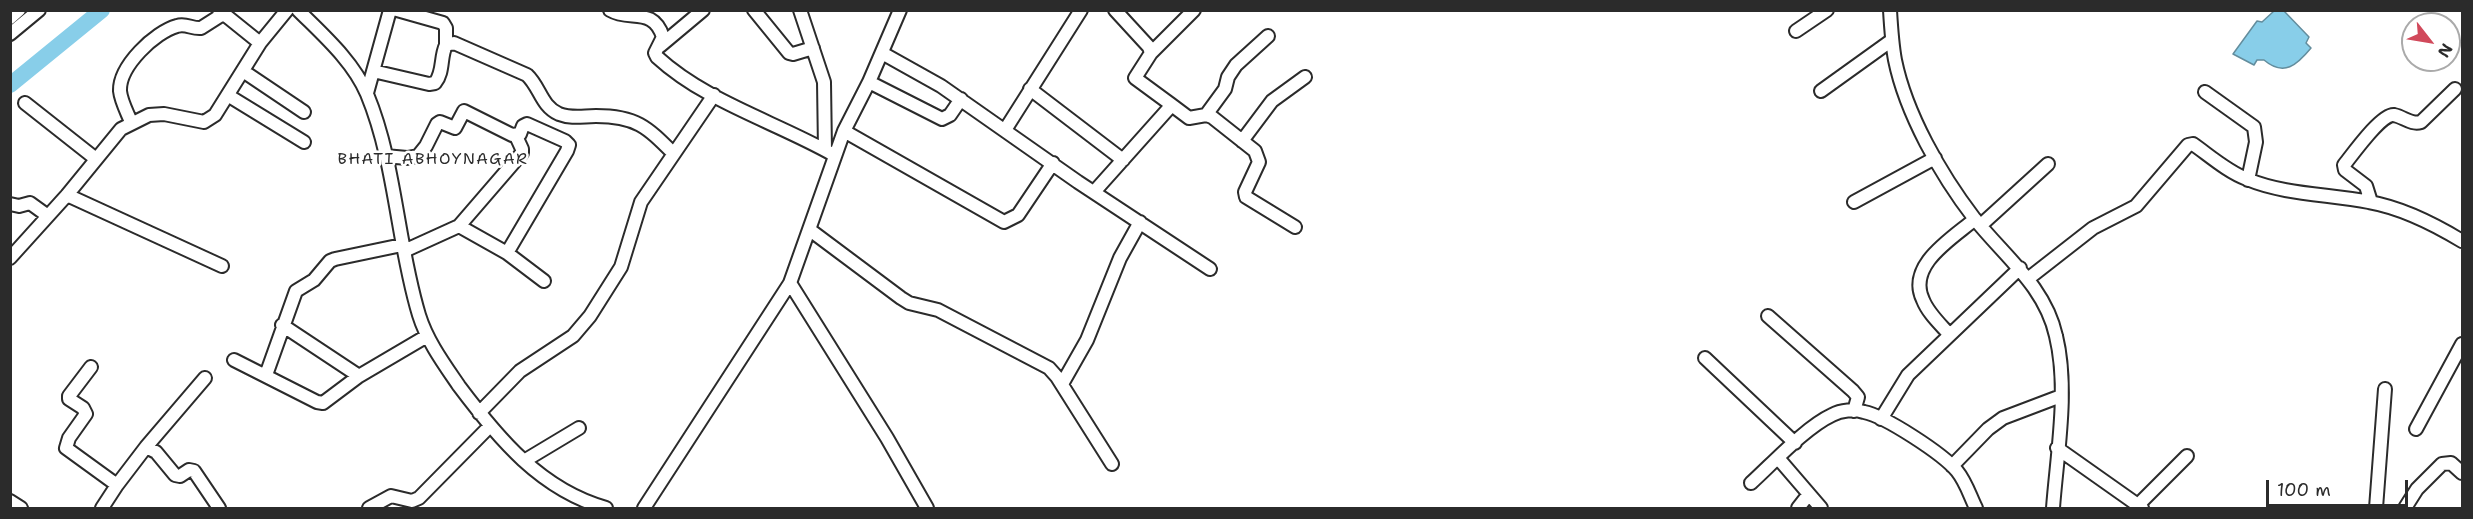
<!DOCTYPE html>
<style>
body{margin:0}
#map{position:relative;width:2473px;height:519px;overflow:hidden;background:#fff;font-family:"Shantell Sans",sans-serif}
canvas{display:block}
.frame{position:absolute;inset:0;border:12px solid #2b2b2b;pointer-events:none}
.north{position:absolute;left:2401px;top:12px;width:60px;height:60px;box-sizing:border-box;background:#fff;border:2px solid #aaa;border-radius:50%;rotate:121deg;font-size:16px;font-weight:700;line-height:24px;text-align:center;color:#2b2b2b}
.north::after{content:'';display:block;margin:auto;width:21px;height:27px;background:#d1495b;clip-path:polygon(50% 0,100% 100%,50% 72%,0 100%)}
.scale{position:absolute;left:2266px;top:480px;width:142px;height:27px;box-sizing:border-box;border:3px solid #2b2b2b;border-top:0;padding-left:8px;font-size:18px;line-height:21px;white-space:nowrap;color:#2b2b2b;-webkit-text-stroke:4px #fff;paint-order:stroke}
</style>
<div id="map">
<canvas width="2473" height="519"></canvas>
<div class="frame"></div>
<div class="north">N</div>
<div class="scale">100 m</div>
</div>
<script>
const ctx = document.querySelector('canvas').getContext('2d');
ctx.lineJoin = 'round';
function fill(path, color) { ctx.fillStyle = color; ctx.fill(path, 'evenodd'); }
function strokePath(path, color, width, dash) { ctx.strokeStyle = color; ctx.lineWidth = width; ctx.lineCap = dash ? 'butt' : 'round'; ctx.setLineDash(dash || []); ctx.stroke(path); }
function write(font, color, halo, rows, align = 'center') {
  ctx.font = font + ' "Shantell Sans",sans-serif'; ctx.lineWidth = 5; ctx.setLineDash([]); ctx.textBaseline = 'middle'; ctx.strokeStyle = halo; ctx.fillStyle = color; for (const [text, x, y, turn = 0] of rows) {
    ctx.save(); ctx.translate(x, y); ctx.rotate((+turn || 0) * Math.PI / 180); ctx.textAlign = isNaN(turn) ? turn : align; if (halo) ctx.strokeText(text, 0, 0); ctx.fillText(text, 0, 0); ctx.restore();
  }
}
const water = new Path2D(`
 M2274 11H2284L2309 37 2306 43 2311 48C2297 65 2284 77 2264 60H2257L2254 65 2233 54 2257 21 2262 22Z`);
fill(water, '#88cee9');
strokePath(water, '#638d9d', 1.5);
strokePath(new Path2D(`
 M10 85 102 10`), '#88cee9', 16);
const minor = new Path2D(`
 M219 10 260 43
 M298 10C323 35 353 61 367 94 396 164 397 243 419 315 427 341 444 364 459 386 498 438 541 490 606 508
 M397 10 443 23 446 28V45
 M610 10C630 22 653 6 663 37L655 53 657 57C706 102 776 122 834 155
 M754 10 789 53 793 54 813 48
 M800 10 824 82 825 150
 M1890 10C1891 27 1892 44 1895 60 1906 114 1941 175 1974 218 2004 256 2045 286 2056 336 2069 389 2057 454 2053 508
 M10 18 19 10
 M1796 31 1827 10
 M10 34 39 10
 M660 46 703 10
 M882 53 941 86 1078 182 1210 269
 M1151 53 1194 10
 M243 71 304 112
 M373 71 429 84 435 83C444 72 440 57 446 45L454 43 527 75C540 87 541 106 559 114 572 119 583 116 596 116 636 116 647 127 673 153
 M869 82 942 119 950 115 961 99
 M1030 89 1123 160
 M1821 91 1892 40
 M2205 92 2254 127 2256 142 2248 180
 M367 93 390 10
 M229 96 304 142
 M25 103 96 159
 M1169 103 1189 118 1206 115 1212 117 1255 151 1259 162 1245 192 1246 197 1295 227
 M1206 115 1225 89 1228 77 1236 65 1268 36
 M131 122C127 112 121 101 120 91 119 66 155 32 177 26 186 23 192 29 201 28L223 14
 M1005 130 1081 10
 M844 131 1004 222 1018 215 1053 163
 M1242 141 1272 101 1305 77
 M385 156 407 158 418 156 426 146 437 124 440 122 455 128 464 111 512 135 520 134 523 126 527 124 565 141 569 145 567 151 507 253
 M1094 192 1170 107 1169 103 1135 78 1151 53 1149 47 1115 10
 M67 195 222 266
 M1854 202 1935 158
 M2371 202 2366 186 2345 170 2344 165C2352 155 2382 113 2394 115 2404 117 2411 125 2421 122L2455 89
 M10 204 19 206 30 203 48 216
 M1981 225 2048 164
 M459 226 522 153V149L516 136
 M810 230 901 298 909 303 938 310 1049 368 1057 377 1112 464
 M404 251 459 226 507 253 544 281
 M10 258 67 195 121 129 149 115 164 114 204 122 215 115 260 43 287 10
 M2029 278 2093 228 2136 206 2188 145 2193 144C2210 156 2228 172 2247 179 2285 195 2330 194 2369 202 2403 208 2434 224 2462 241
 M790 283 887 438 927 508
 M1768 316 1853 391 1858 397 1854 411
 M282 325 359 376
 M1949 334C1940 324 1928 313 1923 300 1906 265 1953 238 1975 219
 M1705 358 1795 443
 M234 360 317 402 323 403 359 376 427 336
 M91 367 69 396V399L83 408 86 414 69 438 66 448 117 485
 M266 375 296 291 314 280 330 261 335 259 402 245
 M1062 384 1087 340 1120 258 1140 222
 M479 413 520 371 573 336 590 316 621 267 641 202 714 95
 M1881 419 1908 375 2020 268
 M2416 429 2462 344
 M146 447 205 378
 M2057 448 2142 508
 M1778 458 1821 508
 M524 461 579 428
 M1952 466 1988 429 2003 418 2061 396
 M1751 483C1773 463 1806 427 1832 415 1841 410 1854 409 1864 412 1885 416 1943 454 1957 471 1966 482 1970 496 1976 508
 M10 501 21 508
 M2138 505 2187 456
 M102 508 117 485 146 447 156 452 175 475 180 476 189 470 194 471 219 508
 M369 508 391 496 412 501 419 498 490 426
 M644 508 790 283 844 131 869 82 900 10
 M1798 508 1809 494
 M2376 508 2385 389
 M2405 508 2417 489 2442 464 2451 463 2462 473`);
strokePath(minor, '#2b2b2b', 16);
strokePath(minor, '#fff', 12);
ctx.letterSpacing = '1.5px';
write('16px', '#2b2b2b', '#fff', [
 ["BHATI ABHOYNAGAR",433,160]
]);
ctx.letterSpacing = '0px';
</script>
